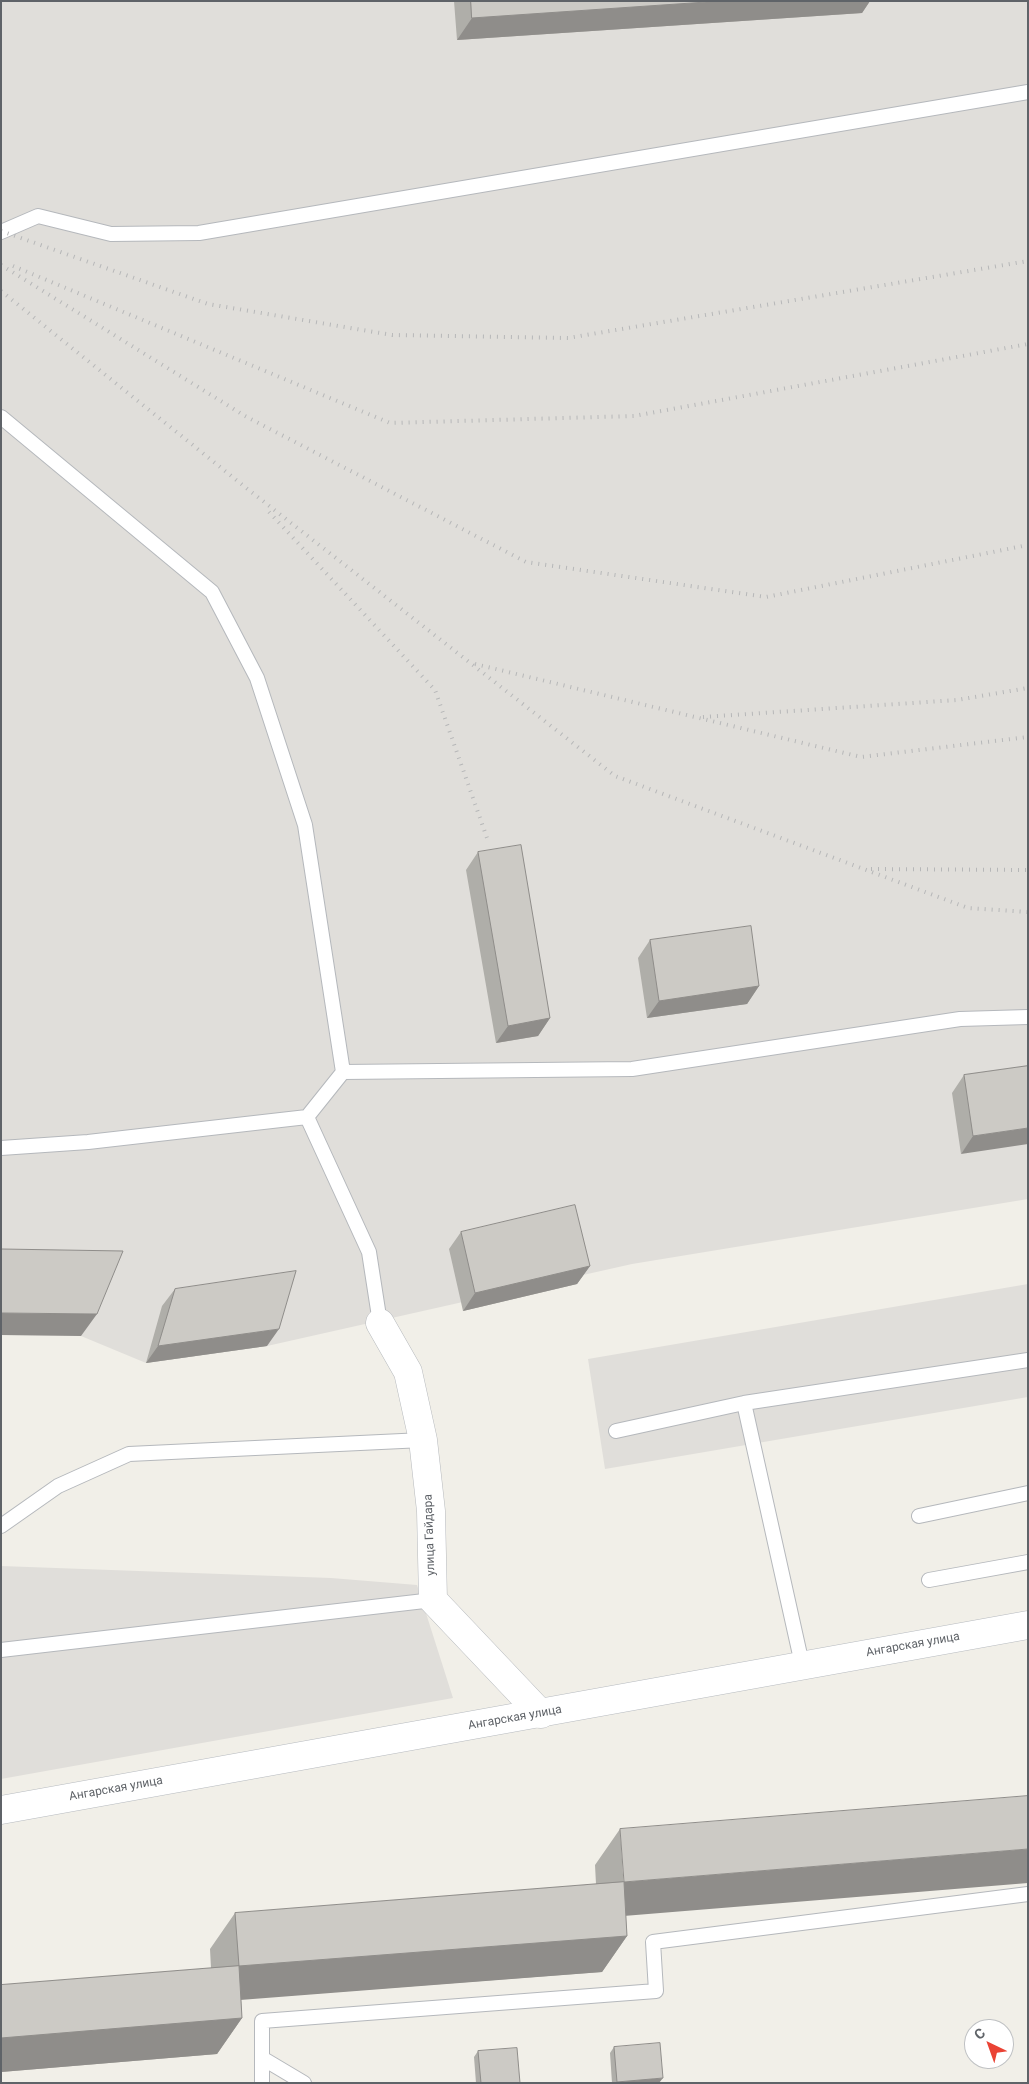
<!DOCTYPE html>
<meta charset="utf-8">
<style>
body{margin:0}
#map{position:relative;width:1029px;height:2084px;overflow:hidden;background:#f1efe8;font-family:Roboto,sans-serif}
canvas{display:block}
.frame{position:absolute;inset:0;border:2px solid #5f6368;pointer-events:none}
.north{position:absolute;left:964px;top:2019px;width:50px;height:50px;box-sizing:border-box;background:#fff;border:1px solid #bfc1c3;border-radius:50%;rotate:318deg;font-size:14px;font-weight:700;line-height:20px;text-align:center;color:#5f6368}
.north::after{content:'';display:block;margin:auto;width:18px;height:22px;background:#ea4335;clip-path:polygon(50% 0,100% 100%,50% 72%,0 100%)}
</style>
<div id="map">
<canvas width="1029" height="2084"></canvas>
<div class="frame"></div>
<div class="north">С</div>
</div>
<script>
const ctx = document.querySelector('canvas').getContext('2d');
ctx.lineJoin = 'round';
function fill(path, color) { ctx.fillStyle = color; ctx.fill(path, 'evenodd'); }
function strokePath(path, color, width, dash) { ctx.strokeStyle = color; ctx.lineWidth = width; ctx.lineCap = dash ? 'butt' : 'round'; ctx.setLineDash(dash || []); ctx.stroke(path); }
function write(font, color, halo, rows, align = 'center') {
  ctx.font = font + ' Roboto,sans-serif'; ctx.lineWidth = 5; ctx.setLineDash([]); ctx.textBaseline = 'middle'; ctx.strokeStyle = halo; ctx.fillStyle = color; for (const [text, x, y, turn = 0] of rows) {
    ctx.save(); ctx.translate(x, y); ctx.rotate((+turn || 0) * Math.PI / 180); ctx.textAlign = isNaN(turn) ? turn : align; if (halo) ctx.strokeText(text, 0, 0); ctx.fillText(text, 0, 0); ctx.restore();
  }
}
fill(new Path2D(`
 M1 1H1028V1199L632 1264 267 1346 146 1363 81 1336 1 1335Z
 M1028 1284V1397L605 1469 588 1359Z
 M1 1566 331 1578 417 1585 453 1698 1 1779Z`), '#e0deda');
const lane = new Path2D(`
 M1 232 38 216 111 234 199 233 1028 92
 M1 417 212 592 257 678 305 825 343 1072
 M307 1117 369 1252 380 1323
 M1 1148 88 1142 307 1117 343 1072 632 1069 960 1019 1028 1017
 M744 1403 802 1664
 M616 1431 744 1403 1028 1360
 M919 1516 1028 1493
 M1 1526 58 1486 129 1454 423 1440
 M929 1580 1028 1562
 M1 1650 433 1600
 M262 2058 304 2083
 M262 2083V2021L656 1991 653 1942 1028 1894`);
const street = new Path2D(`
 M380 1323 408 1372 423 1440 431 1511 433 1600 541 1714`);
const secondary = new Path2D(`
 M1 1810 1028 1625`);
strokePath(lane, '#b5b8bc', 16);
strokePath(street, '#b5b8bc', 29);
strokePath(secondary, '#b6babf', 29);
strokePath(lane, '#fff', 14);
strokePath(street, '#fff', 28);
strokePath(secondary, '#fff', 28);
strokePath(new Path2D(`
 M1 231 208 304 392 335 568 338 1028 261
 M1 265 245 416 526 562 766 597 1028 545
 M13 266 390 423 634 416 1028 344
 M1 291 245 487 615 776 968 908 1028 912
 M269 512 435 690 487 838
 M475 664 861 757 1028 737
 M703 717 957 700 1028 688
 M871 869 1028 870`), '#b6b7b8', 4, [1, 6]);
fill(new Path2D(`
 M454 1H870L862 13 457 40Z
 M478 852 550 1018 538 1036 496 1043 466 870Z
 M650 940 759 986 747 1004 647 1018 638 958Z
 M1028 1066 961 1154 952 1093 964 1075Z
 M461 1232 590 1266 577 1284 463 1311 449 1249Z
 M175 1289 267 1346 146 1363 162 1306Z
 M620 1829 627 1936 602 1972 241 1999 242 2018 217 2054 1 2072V1985L211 1968 210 1949 235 1913 596 1884 595 1865Z
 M614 2047 659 2083H612L610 2053Z
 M478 2051 520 2083H476L474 2057Z`), '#afaea9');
fill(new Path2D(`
 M721 1H870L862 13 457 40 472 18Z
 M759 986 747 1004 647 1018 659 1001Z
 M550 1018 538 1036 496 1043 508 1026Z
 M1028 1128V1144L961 1154 973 1136Z
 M590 1266 577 1284 463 1311 475 1293Z
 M1 1313 97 1314 81 1336 1 1335Z
 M279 1329 267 1346 146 1363 158 1346Z
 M1028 1849V1883L599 1918 624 1882Z
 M627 1936 602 1972 214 2002 239 1966Z
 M242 2018 217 2054 1 2072V2038Z
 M663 2078 659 2083H616L617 2082Z`), '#8f8d8a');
const building = new Path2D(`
 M471 1H721L472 18Z
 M521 845 550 1018 508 1026 478 852Z
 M751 926 759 986 659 1001 650 940Z
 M1028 1066V1128L973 1136 964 1075Z
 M575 1205 590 1266 475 1293 461 1232Z
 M1 1249 123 1251 97 1314 1 1313Z
 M296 1271 279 1329 158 1346 175 1289Z
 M1028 1796V1849L624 1882 620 1829Z
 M624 1882 627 1936 239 1966 235 1913Z
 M239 1966 242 2018 1 2038V1985Z
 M660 2043 663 2078 617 2082 614 2047Z
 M517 2048 520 2083H481L478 2051Z`);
fill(building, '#cccac5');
strokePath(building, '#8f8d8a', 1);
write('12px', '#5f6368', '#fff', [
 ["улица Гайдара",430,1535,-92],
 ["Ангарская улица",913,1645,-10],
 ["Ангарская улица",515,1718,-10],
 ["Ангарская улица",116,1789,-10]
]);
</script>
